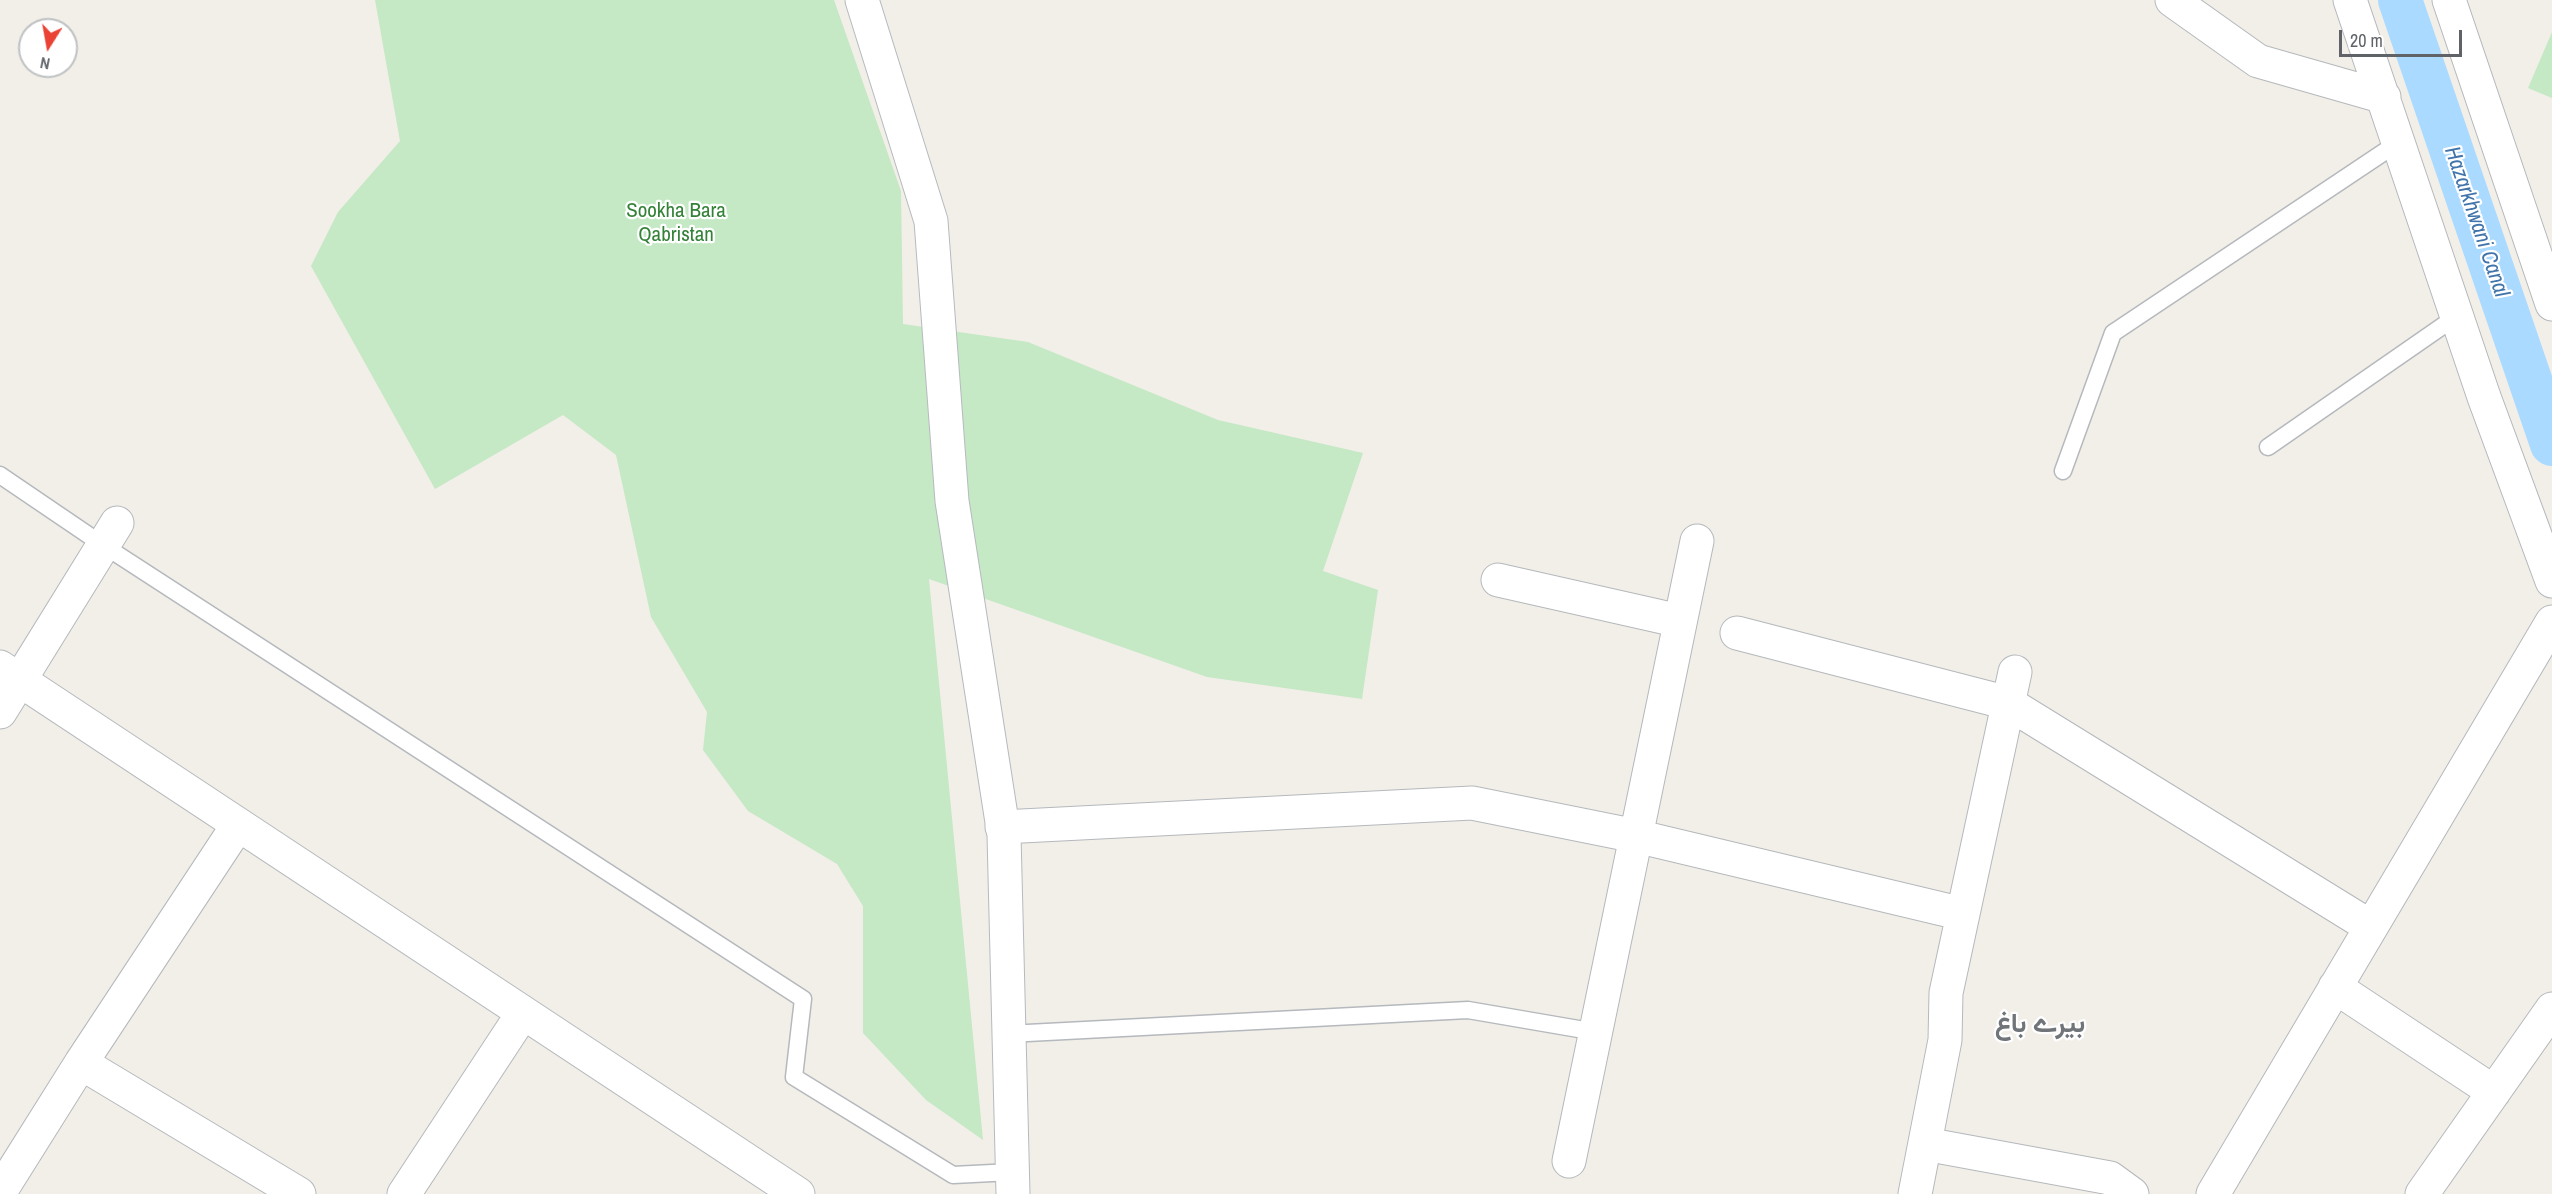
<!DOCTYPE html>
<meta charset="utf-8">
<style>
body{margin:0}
#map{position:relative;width:2552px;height:1194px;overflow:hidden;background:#f1efe8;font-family:"Archivo Narrow",sans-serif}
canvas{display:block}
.north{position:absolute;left:18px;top:18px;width:60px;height:60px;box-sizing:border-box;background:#fff;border:2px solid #bfc1c3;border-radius:50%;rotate:191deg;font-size:16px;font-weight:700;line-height:24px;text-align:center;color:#5f6368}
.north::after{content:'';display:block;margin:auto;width:21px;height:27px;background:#ea4335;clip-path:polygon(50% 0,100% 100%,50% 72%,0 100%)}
.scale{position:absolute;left:2339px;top:30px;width:123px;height:27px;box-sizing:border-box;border:3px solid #5f6368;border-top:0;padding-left:8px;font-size:18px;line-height:21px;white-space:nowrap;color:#5f6368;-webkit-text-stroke:4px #fff;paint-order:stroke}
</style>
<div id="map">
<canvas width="2552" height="1194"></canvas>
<div class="north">N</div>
<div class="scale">20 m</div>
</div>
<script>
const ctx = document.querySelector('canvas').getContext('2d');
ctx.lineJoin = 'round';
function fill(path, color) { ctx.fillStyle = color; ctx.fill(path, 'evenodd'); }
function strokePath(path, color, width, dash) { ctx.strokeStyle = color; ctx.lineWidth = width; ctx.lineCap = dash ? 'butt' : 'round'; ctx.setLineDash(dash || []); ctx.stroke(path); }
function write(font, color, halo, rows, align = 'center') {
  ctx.font = font + ' "Archivo Narrow",Vazirmatn,sans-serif'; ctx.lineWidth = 4.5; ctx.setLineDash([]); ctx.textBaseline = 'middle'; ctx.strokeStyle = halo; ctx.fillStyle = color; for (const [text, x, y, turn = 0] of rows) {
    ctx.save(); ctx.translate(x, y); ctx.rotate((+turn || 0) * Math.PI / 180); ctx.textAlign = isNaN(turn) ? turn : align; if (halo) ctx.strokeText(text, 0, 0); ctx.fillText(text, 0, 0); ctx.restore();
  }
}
fill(new Path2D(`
 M375 0H834L901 191 903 324 1028 342 1218 420 1363 453 1323 571 1378 590 1362 699 1207 677 929 579 983 1140 926 1100 863 1033V906L837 864 748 811 703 750 707 712 651 617 616 455 563 415 435 489 311 266 338 212 400 141Z
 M2552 32V98L2528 88Z`), '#c5e8c5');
strokePath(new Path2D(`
 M2400 0 2552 444`), '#aadaff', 44);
const service = new Path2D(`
 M2268 447 2457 316
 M2063 471 2113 333 2399 142
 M0 475 103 545 803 999 794 1077 953 1175 1012 1172
 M1008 1034 1468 1010 1596 1032`);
const minor = new Path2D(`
 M2172 0 2258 61 2384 97
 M2350 0 2484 397 2552 581
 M2449 0 2552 304
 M1498 580 1680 621
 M1737 633 2008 703 2371 927
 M0 667 798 1194
 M0 712 117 523
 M1002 827 1472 803 1636 836 1963 914
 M2335 987 2494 1092
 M81 1063 299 1194
 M1925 1144 2110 1178 2132 1194
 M1569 1161 1697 541
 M0 1192 81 1063 238 825
 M404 1194 523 1013
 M1915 1194 1945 1040 1946 993 2015 672
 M2213 1194 2552 622
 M2422 1194 2552 1009`);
const secondary = new Path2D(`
 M862 0 931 221 952 501 1004 835 1013 1194`);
strokePath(service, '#b5b8bc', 19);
strokePath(minor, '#b5b8bc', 35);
strokePath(secondary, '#b6babf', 35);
strokePath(service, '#fff', 16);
strokePath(minor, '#fff', 33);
strokePath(secondary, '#fff', 33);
write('21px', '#348238', '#fff', [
 ["Sookha Bara",676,211],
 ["Qabristan",676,235]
]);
write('italic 22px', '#4174aa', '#fff', [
 ["Hazarkhwani Canal",2476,222,71]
]);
write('bold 27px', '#70757a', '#fff', [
 ["بیرے باغ",2040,1025]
]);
</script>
